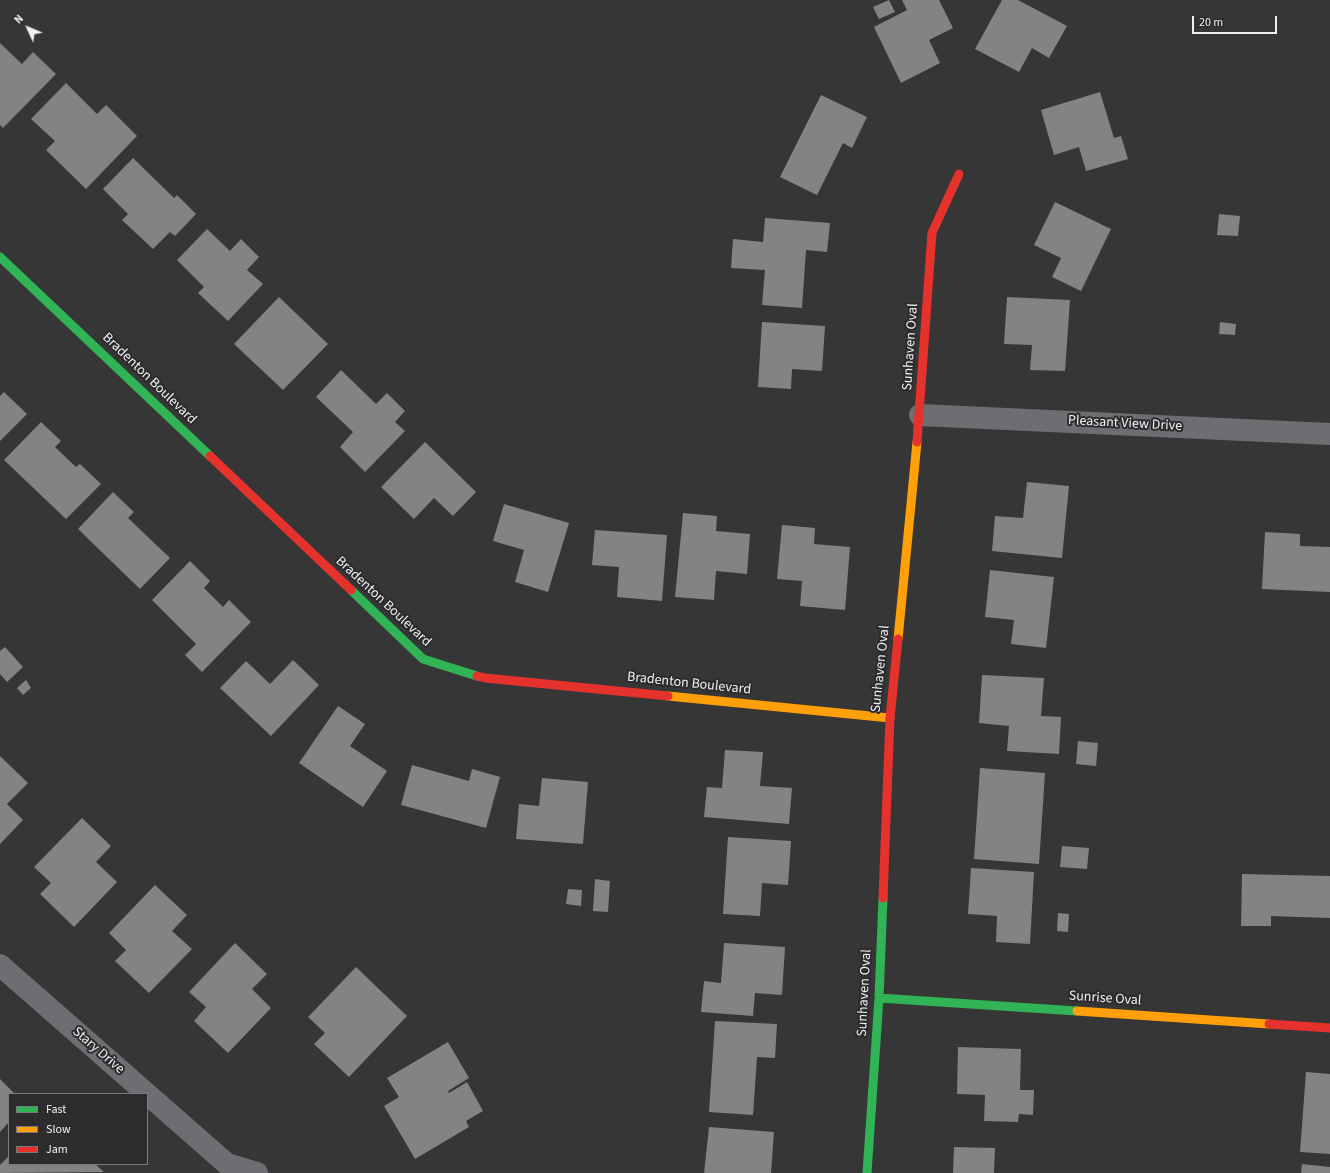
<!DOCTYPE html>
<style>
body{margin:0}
#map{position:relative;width:1330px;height:1173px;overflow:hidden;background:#363636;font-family:"Source Sans 3",sans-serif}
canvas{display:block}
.legend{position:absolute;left:8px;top:1093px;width:140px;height:72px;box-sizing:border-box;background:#2c2b2d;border:1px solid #7a797b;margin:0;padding:5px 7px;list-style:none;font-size:12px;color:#f0eff1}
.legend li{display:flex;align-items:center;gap:8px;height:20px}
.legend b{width:20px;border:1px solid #7a797b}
.north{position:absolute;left:8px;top:8px;width:40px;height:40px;-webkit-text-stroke:3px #2c2b2d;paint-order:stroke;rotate:314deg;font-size:11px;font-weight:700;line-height:16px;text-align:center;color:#f0eff1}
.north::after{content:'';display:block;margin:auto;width:14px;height:18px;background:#f0eff1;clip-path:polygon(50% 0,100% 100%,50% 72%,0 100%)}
.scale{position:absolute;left:1192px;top:16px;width:85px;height:18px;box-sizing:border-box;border:2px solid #f0eff1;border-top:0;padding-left:5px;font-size:12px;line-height:14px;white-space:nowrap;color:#f0eff1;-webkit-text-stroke:3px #2c2b2d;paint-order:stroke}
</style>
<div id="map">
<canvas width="1330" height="1173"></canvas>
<ul class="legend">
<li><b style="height:5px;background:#30b455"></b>Fast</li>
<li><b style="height:5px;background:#ff9f0a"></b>Slow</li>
<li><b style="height:5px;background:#e5322d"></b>Jam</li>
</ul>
<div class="north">N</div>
<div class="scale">20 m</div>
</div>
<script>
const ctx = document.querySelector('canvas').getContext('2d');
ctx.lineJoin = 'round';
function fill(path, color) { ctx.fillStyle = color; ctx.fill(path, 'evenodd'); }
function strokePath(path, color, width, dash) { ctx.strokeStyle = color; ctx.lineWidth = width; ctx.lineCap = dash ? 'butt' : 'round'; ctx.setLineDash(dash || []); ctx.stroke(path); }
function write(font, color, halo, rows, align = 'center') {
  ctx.font = font + ' "Source Sans 3",sans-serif'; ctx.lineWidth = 4; ctx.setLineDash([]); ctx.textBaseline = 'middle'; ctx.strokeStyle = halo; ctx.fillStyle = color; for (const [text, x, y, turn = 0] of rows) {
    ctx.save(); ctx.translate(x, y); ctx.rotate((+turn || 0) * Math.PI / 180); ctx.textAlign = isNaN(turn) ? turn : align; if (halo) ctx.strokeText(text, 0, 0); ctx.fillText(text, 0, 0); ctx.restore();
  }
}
fill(new Path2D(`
 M889 0 895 12 879 19 873 7Z
 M902 0H939L953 28 929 40 940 63 901 83 874 27 907 10Z
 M1002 0H1018L1067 26 1049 58 1032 48 1019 72 975 49Z
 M0 43 22 64 33 52 56 74 3 128 0 125Z
 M66 83 97 114 106 105 137 136 86 189 46 150 55 141 31 119Z
 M1100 92 1114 138 1121 136 1128 159 1086 171 1079 147 1054 155 1041 110Z
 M821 95 867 117 852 148 843 143 817 195 780 177Z
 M133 158 174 198 177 195 196 214 175 236 170 232 153 249 122 220 128 214 103 189Z
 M1055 202 1111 229 1081 291 1052 277 1061 258 1034 245Z
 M1219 214 1240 216 1238 236 1217 235Z
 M765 218 830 223 827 252 806 250 802 308 762 305 765 270 731 268 733 239 763 242Z
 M207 229 230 251 241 239 259 257 247 270 263 284 228 321 198 293 204 287 177 260Z
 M279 297 328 344 283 390 234 344Z
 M1007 297 1070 300 1065 371 1030 370 1032 345 1004 344Z
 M762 322 825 326 822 371 792 369 791 389 758 387Z
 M1220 322 1236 324 1235 335 1219 334Z
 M341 370 376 404 387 393 405 411 395 422 405 431 365 472 340 447 353 432 316 397Z
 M4 392 27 414 0 441V396Z
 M41 422 61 441 55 447 76 467 80 464 101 484 66 519 4 460Z
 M425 442 476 492 453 516 434 498 414 519 381 487Z
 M1027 482 1069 486 1062 558 992 551 995 516 1023 518Z
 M113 492 134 512 128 518 170 558 140 589 78 529Z
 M504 504 569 523 548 592 515 582 524 550 493 541Z
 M683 513 717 516 716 531 750 534 747 574 716 571 714 600 675 597Z
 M782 525 815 528 814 544 850 547 845 610 800 606 802 581 777 579Z
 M595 530 667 535 662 601 617 597 619 567 592 565Z
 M1265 532 1300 534V546L1330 547V592L1262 589Z
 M190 561 210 581 204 588 223 607 229 600 251 622 202 672 185 655 196 644 152 600Z
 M990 570 1054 577 1046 648 1011 644 1014 620 985 617Z
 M5 647 23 667 7 682 0 674V651Z
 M293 660 319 685 271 736 220 688 246 661 270 684Z
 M982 675 1044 678 1041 716 1061 717 1059 754 1007 751 1009 726 979 723Z
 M26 680 31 688 23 695 17 688Z
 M338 706 365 724 350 746 387 771 363 807 299 763Z
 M1078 741 1098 743 1096 766 1076 764Z
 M725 750 763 752 760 786 792 788 789 824 704 817 707 787 722 788Z
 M0 756 28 783 7 804 23 820 0 844Z
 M412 765 469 781 472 769 500 777 486 828 401 805Z
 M980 768 1045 773 1039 864 974 859Z
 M542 778 588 782 583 844 516 839 519 804 539 806Z
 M82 818 111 846 96 862 117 882 74 927 40 894 51 883 34 867Z
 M728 837 791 841 788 885 762 883 760 916 723 914Z
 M1062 846 1089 848 1087 869 1060 867Z
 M971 868 1034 872 1030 944 996 942 997 916 968 914Z
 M1242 874 1330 876V918L1271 916V926H1241Z
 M595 879 610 881 608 912 593 911Z
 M155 885 187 915 172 931 192 949 149 993 115 961 126 950 109 933Z
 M568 889 582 890 581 906 566 904Z
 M1058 913 1069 914 1068 932 1057 931Z
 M235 943 267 974 252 989 271 1008 228 1053 194 1021 206 1007 189 992Z
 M724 943 785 947 782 995 755 993 753 1016 701 1012 704 981 721 983Z
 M356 967 407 1016 349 1077 314 1044 325 1033 308 1017Z
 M715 1021 777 1024 775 1058 757 1057 753 1115 709 1112Z
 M448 1042 469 1078 448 1091 449 1093 467 1082 483 1111 466 1121 469 1127 415 1159 384 1106 399 1097 387 1078Z
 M958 1047 1021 1049 1020 1090H1034L1033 1115 1019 1114 1018 1122 984 1121 985 1095 957 1094Z
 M1306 1072 1330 1074V1154L1300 1152Z
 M0 1079 15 1094H9V1122L0 1132Z
 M709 1127 774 1132 771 1173H704Z
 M954 1147 995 1148 994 1173H953Z
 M9 1156V1164H95L104 1172 0 1173V1165Z
 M1302 1164 1330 1167V1173H1301Z`), '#838383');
strokePath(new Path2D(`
 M920 415 1330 434
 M0 965 227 1164 257 1173`), '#6d6e72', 22);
strokePath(new Path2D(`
 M0 257 210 456
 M351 590 423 659 477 676
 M879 998 1077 1011
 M867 1173 879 998 883 898`), '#30b455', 9);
strokePath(new Path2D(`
 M898 639 917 442
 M668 696 890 718
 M1077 1011 1269 1024`), '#ff9f0a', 9);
strokePath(new Path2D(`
 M917 442 932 233 959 174
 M210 456 351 590
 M477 676 485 678 668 696
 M883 898 890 718 898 639
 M1269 1024 1330 1028`), '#e5322d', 9);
write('14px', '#f0eff1', '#2c2b2d', [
 ["Sunhaven Oval",911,347,-86],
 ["Bradenton Boulevard",149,379,44],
 ["Pleasant View Drive",1125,424,3],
 ["Bradenton Boulevard",383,602,43],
 ["Sunhaven Oval",881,669,-84],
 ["Bradenton Boulevard",689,684,6],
 ["Sunhaven Oval",865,993,-87],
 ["Sunrise Oval",1105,999,4],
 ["Stary Drive",98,1051,41]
]);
</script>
